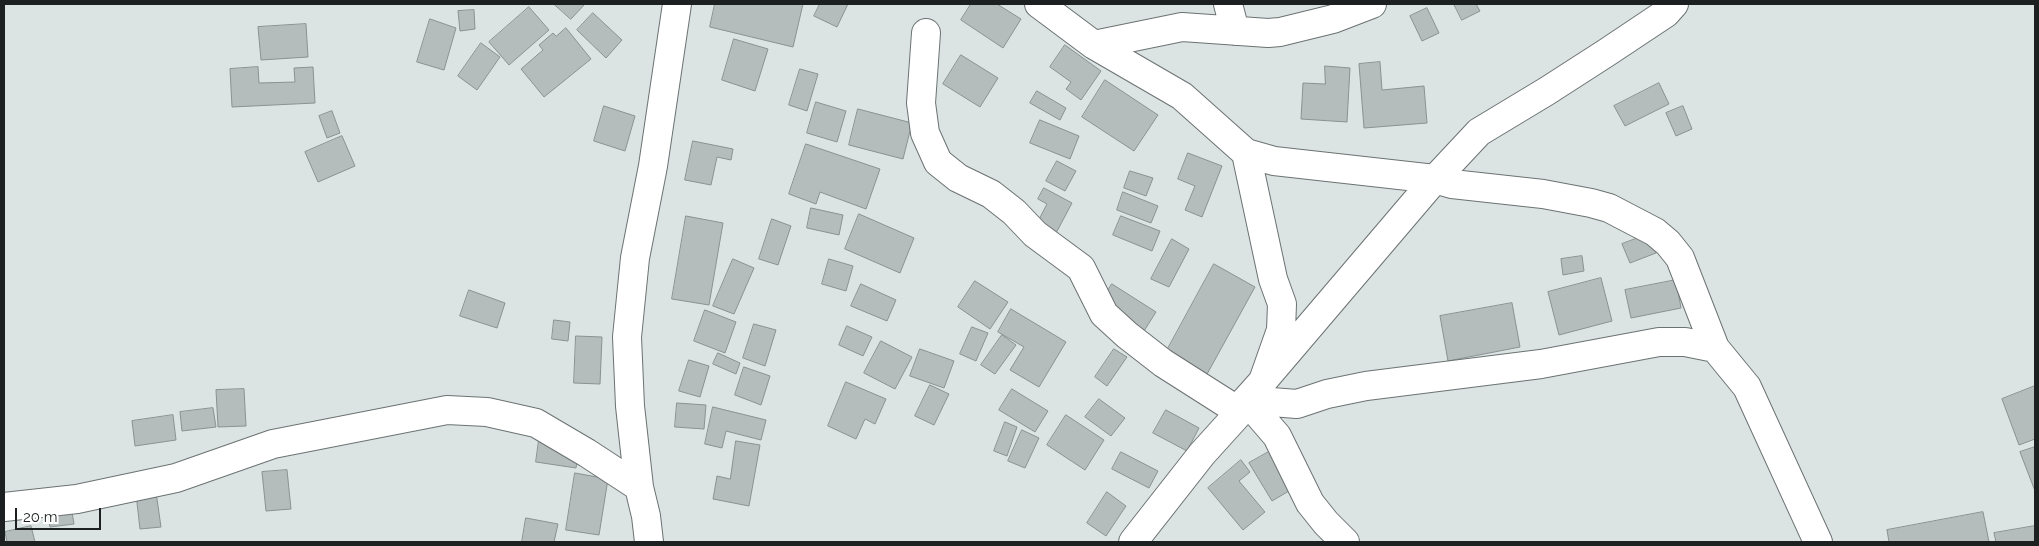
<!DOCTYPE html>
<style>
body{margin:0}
#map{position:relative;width:2039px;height:546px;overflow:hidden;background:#dbe3e3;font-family:Raleway,sans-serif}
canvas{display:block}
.frame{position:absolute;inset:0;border:5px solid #1d2020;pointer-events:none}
.scale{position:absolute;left:15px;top:508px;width:86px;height:22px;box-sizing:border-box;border:2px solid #1d2020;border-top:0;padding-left:6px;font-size:15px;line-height:18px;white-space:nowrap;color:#1d2020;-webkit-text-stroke:4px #fff;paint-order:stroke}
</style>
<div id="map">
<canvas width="2039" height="546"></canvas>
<div class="frame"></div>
<div class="scale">20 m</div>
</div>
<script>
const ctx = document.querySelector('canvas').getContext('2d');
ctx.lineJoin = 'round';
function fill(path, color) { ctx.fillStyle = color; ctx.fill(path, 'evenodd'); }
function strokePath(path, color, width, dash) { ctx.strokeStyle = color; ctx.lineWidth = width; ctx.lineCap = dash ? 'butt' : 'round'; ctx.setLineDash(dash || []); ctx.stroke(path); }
const building = new Path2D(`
 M554 4H585L571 19Z
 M715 4H803L793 47 710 27Z
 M820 4H848L837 27 814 16Z
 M971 4H997L1021 19 1003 48 961 20Z
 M1454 4H1476L1480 11 1462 20Z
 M529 7 549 30 509 65 489 42Z
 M1427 8 1439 33 1422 41 1410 16Z
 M474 10 475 29 460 31 458 11Z
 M593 13 622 40 606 58 577 30Z
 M430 19 456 28 444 70 417 62Z
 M306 24 308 57 261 60 258 27Z
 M566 28 591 59 544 97 521 69 543 50 539 45 553 33 556 36Z
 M734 39 768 49 755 91 722 80Z
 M481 43 500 57 477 90 458 76Z
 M1065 45 1101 71 1081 100 1066 89 1071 82 1050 67Z
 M961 55 998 78 980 107 943 84Z
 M1380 62 1382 90 1424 86 1427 123 1364 128 1359 64Z
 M1325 66 1350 68 1347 122 1301 119 1303 83 1325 84Z
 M258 67 259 83 295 82 294 68 313 67 315 103 232 107 230 69Z
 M800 69 818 74 807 111 789 105Z
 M1105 80 1158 115 1134 151 1082 117Z
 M1659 83 1669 104 1625 126 1614 106Z
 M1037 91 1066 108 1060 120 1030 103Z
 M816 102 846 111 837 142 807 133Z
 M604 106 635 116 625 151 594 141Z
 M1683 106 1692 129 1676 136 1666 113Z
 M858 109 912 123 903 159 849 145Z
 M332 111 340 133 327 138 319 116Z
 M1040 120 1079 136 1070 159 1030 143Z
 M342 136 355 166 318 182 305 152Z
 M693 141 733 149 731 160 717 157 711 185 685 180Z
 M806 144 880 169 866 209 820 192 816 204 789 194Z
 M1188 153 1222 166 1202 217 1185 210 1195 186 1178 179Z
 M1057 161 1076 171 1065 191 1046 181Z
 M1130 171 1153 178 1146 196 1124 188Z
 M1044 188 1072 203 1055 235 1036 225 1047 204 1038 199Z
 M1123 192 1158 206 1151 223 1117 210Z
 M811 208 843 215 839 235 807 228Z
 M859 214 914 238 900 273 845 249Z
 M686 216 723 223 709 305 672 299Z
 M1121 216 1160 231 1152 251 1113 235Z
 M772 219 791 226 778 265 759 259Z
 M1649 234 1656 253 1630 263 1622 244Z
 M1172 239 1189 249 1169 287 1151 279Z
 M1582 256 1584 271 1563 275 1561 259Z
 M733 259 754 268 734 314 713 306Z
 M829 259 853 266 846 291 822 284Z
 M1214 264 1255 287 1206 376 1165 354Z
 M1601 278 1612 321 1559 335 1548 292Z
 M1676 280 1681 308 1631 318 1625 290Z
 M975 281 1008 302 990 329 958 307Z
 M861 284 896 300 887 321 851 306Z
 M1112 284 1156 312 1144 331 1100 303Z
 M469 290 505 303 497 328 460 316Z
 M1512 303 1520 347 1448 361 1440 316Z
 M1011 309 1066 342 1039 387 1010 370 1024 347 998 332Z
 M705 310 736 322 725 353 694 341Z
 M554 320 570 322 568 341 552 339Z
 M754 324 776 330 765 366 743 358Z
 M847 326 872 337 863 356 839 345Z
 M972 327 988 333 976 361 960 354Z
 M1002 335 1016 345 995 374 981 365Z
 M576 336 602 337 600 384 574 383Z
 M881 341 912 357 895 389 864 373Z
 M920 349 954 361 944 388 910 376Z
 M1114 349 1127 357 1107 386 1095 377Z
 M718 353 740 363 736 374 713 364Z
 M689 360 709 366 700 397 679 391Z
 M744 367 770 376 761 405 735 395Z
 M846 382 886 399 875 424 865 419 856 439 828 426Z
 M930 385 949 394 934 425 915 416Z
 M2035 386V439L2019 445 2002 399Z
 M244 389 246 426 218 427 216 390Z
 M1012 389 1048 411 1035 432 999 410Z
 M1099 399 1125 418 1111 436 1085 417Z
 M677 403 706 405 704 429 675 427Z
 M713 407 766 420 761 440 726 431 722 448 705 444Z
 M213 408 216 427 182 431 180 412Z
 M1166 410 1199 428 1187 451 1153 433Z
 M173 415 176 440 135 446 132 421Z
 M1066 415 1104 440 1085 470 1047 445Z
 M1005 422 1017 427 1007 456 994 451Z
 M1022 430 1039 438 1025 468 1008 461Z
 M539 440 579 446 576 468 536 462Z
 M736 441 760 445 749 506 713 499 717 476 730 479Z
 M2035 447V491L2020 452Z
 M1272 450 1294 488 1272 501 1249 463Z
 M1121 452 1158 471 1149 488 1112 469Z
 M1241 460 1250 472 1239 481 1265 512 1243 530 1208 488Z
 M287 470 291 509 266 511 262 472Z
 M575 473 608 479 599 535 566 530Z
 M156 492 161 527 140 529 136 494Z
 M1107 492 1126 506 1106 536 1087 523Z
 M71 506 74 524 50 527 47 509Z
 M1983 512 1989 542H1889L1887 530Z
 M526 518 558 524 554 542H522Z
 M31 526 35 542H7L5 532Z
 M2035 526V542H1996L1994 533Z`);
fill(building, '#b5bcbc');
strokePath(building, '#8a9191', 1);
const minor = new Path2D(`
 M1039 4 1094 45 1182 96 1246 153 1274 161 1435 179 1452 184 1543 194 1591 203 1609 208 1655 232 1668 243 1680 258 1715 348 1747 387 1818 542
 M1228 4 1235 31
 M926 33 921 103 925 133 938 162 958 178 991 194 1014 212 1035 234 1081 268 1104 314 1127 335 1163 363 1240 412
 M1094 45 1182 27 1268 33 1280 32 1333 19 1372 4
 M1263 381 1435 179 1479 132 1547 91 1606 53 1666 13 1674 4
 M1246 400 1297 404 1327 394 1366 386 1541 364 1659 342H1685L1715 348
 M1246 400 1277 436 1310 503 1326 523 1345 542
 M4 507 77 499 176 478 273 444 447 410 487 412 536 423 587 453 639 487
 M649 542 646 516 639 487 630 406 627 337 635 258 653 166 677 4
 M1133 542 1202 454 1240 412 1246 400 1263 381 1281 330 1282 304 1273 279 1246 153`);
strokePath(minor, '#6c7272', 30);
strokePath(minor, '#fff', 28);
</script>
